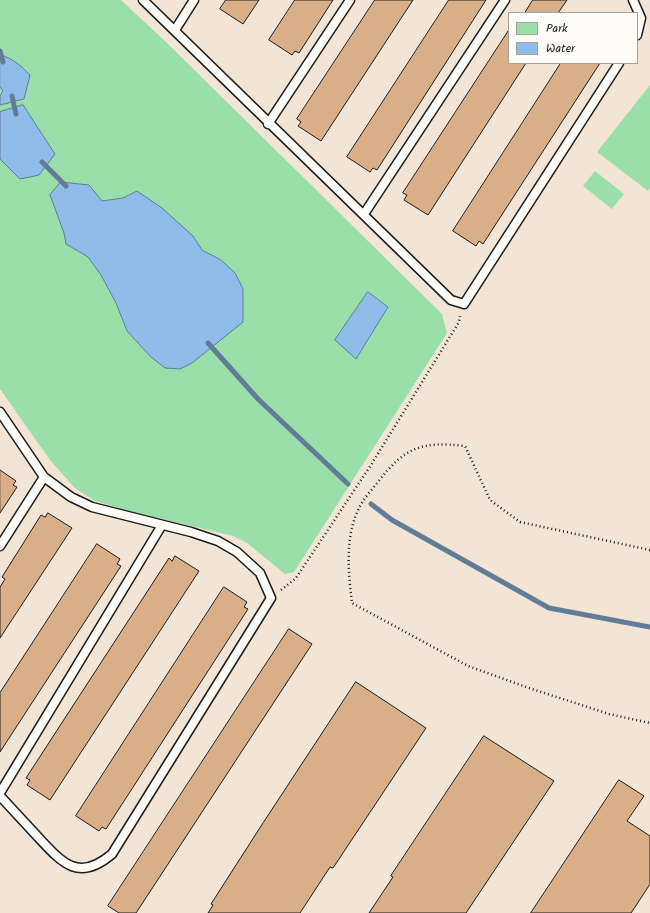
<!DOCTYPE html>
<style>
body{margin:0}
#map{position:relative;width:650px;height:913px;overflow:hidden;background:#f2e5d6;font-family:Kalam,sans-serif}
canvas{display:block}
.legend{position:absolute;left:508px;top:12px;width:130px;height:52px;box-sizing:border-box;background:#fdfcf7;border:1px solid #a3a29f;margin:0;padding:5px 7px;list-style:none;font-size:12px;color:#1c1c1c}
.legend li{display:flex;align-items:center;gap:8px;height:20px}
.legend b{width:20px;border:1px solid #a3a29f}
</style>
<div id="map">
<canvas width="650" height="913"></canvas>
<ul class="legend">
<li><b style="height:11px;background:#9adeaa"></b>Park</li>
<li><b style="height:11px;background:#90bce9"></b>Water</li>
</ul>
</div>
<script>
const ctx = document.querySelector('canvas').getContext('2d');
ctx.lineJoin = 'round';
function fill(path, color) { ctx.fillStyle = color; ctx.fill(path, 'evenodd'); }
function strokePath(path, color, width, dash) { ctx.strokeStyle = color; ctx.lineWidth = width; ctx.lineCap = dash ? 'butt' : 'round'; ctx.setLineDash(dash || []); ctx.stroke(path); }
fill(new Path2D(`
 M0 0H121L166 42 442 314 447 333 294 572 285 574 247 543 233 536 130 511 95 501 75 488 50 460 0 389Z
 M650 85V188L648 191 597 152Z
 M595 171 624 194 612 209 583 186Z`), '#9adeaa');
const water = new Path2D(`
 M0 55C13 58 21 66 30 75L24 99 0 105V96L3 91 0 87Z
 M23 105 55 154 39 175 20 179 0 159V112Z
 M61 182 89 185 102 201 123 198 137 191 162 208 193 236 202 250 221 260 235 273 243 289V322L192 363 180 369 165 368 151 357 127 331 116 303 101 275 88 257 66 244 64 233 50 195Z
 M368 292 388 307 356 359 335 340Z`);
fill(water, '#90bce9');
strokePath(water, '#627c97', 1);
strokePath(new Path2D(`
 M0 51 3 62
 M12 96 16 114
 M42 162 66 186
 M208 343 258 399 348 484
 M371 504 392 520 549 608 650 627`), '#627c97', 5);
const building = new Path2D(`
 M226 0H259L243 24 220 9Z
 M295 0H333L299 53 295 51 292 55 269 40Z
 M375 0H413L321 141 298 126 301 122 297 119Z
 M449 0H486L377 170 373 168 370 172 347 157Z
 M533 0H567L558 13H525Z
 M509 30V63H526L428 215 404 200 407 195 403 193Z
 M561 63H600L483 244 479 241 476 246 453 231Z
 M0 470 16 481 13 485 17 487 0 513Z
 M48 513 72 528 0 638V587L5 579 2 577 41 515 45 517Z
 M97 544 120 559 117 564 121 566 0 752V693Z
 M175 556 199 571 50 800 27 785 30 780 26 778 169 558 172 561Z
 M224 587 247 602 244 607 248 609 106 829 102 827 99 831 76 816Z
 M289 629 312 644 136 913H119L108 906Z
 M356 682 426 728 333 868 330 867 300 913H208L213 905 211 904 263 823Z
 M484 736 554 781 466 913H369L393 877 391 876Z
 M619 780 644 796 627 821 650 836V884L641 898 631 913H531Z`);
fill(building, '#d9af8a');
strokePath(building, '#1c1c1c', 1);
const service = new Path2D(`
 M143 0 451 300 464 304 619 63
 M633 0 641 18 637 35
 M175 30 194 0
 M268 124 350 0
 M364 214 505 0
 M0 412 44 477 71 497 92 507 191 532 218 541 237 552 260 573 271 598 112 854C79 882 63 864 38 837 25 823 13 810 0 796
 M0 546 44 477
 M0 793 162 525`);
strokePath(service, '#1c1c1c', 11);
strokePath(new Path2D(`
 M650 550 520 522 490 500 465 446C421 441 405 447 378 482 373 488 367 495 363 501 344 531 348 570 352 603L468 666 529 688 609 714 650 723
 M281 590 296 578 371 465 459 322 460 316`), '#1c1c1c', 2.5, [1, 3]);
strokePath(service, '#fdfcf7', 8);
</script>
